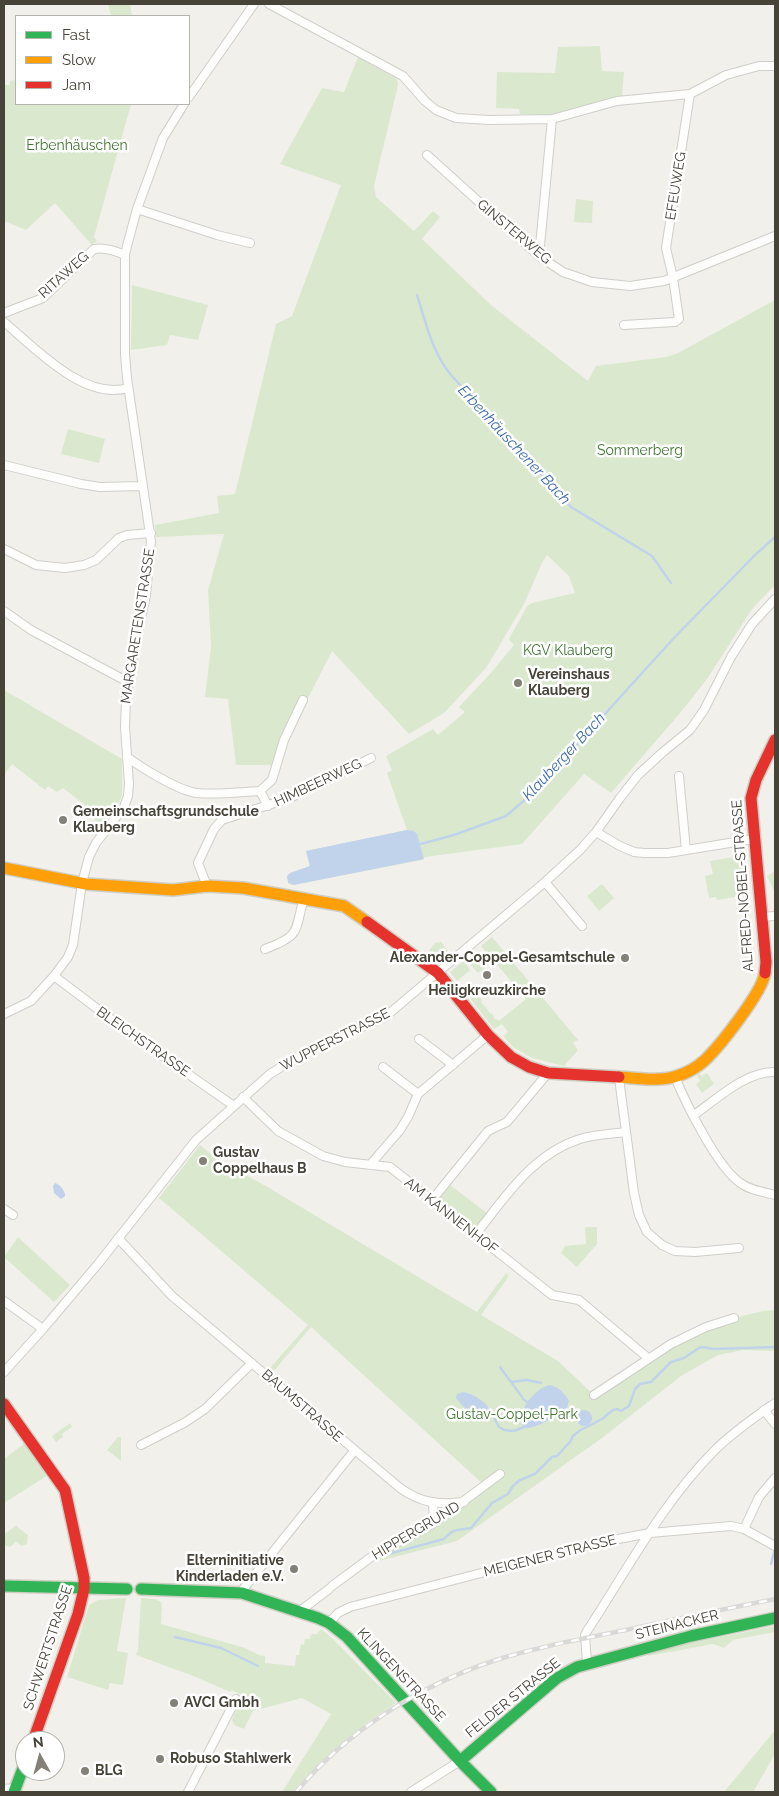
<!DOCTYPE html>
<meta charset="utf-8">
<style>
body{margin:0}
#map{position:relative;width:779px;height:1796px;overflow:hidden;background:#f1f0eb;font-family:Raleway,sans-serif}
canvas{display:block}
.frame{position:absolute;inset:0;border:5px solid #474338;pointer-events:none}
.legend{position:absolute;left:15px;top:15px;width:175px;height:90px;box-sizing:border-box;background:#fff;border:1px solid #b5b4af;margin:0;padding:6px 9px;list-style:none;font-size:15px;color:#474338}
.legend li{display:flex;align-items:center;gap:10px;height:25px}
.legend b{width:25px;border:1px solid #b5b4af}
.north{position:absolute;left:15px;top:1731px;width:50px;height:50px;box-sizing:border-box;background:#fff;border:1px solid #b5b4af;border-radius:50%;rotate:353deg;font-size:14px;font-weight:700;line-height:20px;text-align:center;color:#474338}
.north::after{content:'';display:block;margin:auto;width:18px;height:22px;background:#828077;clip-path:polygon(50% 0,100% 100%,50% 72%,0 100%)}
</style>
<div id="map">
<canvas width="779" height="1796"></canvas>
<div class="frame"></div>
<ul class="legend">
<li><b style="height:6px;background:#30b455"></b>Fast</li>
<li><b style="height:6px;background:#ff9f0a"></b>Slow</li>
<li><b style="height:6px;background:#e5322d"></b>Jam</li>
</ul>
<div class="north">N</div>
</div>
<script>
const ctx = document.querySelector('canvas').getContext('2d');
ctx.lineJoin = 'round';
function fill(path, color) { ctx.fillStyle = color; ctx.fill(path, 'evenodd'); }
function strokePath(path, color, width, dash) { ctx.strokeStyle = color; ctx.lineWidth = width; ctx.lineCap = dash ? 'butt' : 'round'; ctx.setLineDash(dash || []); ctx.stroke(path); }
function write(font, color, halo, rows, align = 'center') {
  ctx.font = font + ' Raleway,sans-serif'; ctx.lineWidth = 5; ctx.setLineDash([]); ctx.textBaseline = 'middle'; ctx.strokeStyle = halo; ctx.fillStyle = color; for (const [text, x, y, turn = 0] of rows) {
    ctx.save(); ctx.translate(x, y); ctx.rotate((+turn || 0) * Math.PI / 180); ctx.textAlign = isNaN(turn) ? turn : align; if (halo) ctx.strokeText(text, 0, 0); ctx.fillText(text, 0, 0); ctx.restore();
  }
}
fill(new Path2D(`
 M108 4H130L132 16H111Z
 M600 46 602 71 624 72 622 96 555 115 520 114 519 109 496 108 497 72 555 73 558 47Z
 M358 57 397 79 398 85 374 186 376 197 414 231 433 211 440 217 422 239 491 305 588 381 596 366 666 357 678 353 775 300V585L752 609 707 679 681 712 611 793 584 774 522 844 425 857 422 860 291 885 287 879 290 873 310 866 306 851 407 830 387 773 392 770 386 756 433 729 438 735 465 712 459 707 490 674 514 645 509 639 527 606 532 603 575 593 569 576 547 555 542 563 524 604 486 668 444 713 409 734 332 651 274 765H236L228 699 205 697 211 646 208 590 224 534 156 537 155 525 219 513 217 496 235 494 276 324 292 316 341 185 280 164 322 88 344 92Z
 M16 80V104H131L94 237 97 241 92 245 55 203 26 230 4 221V85H10V81Z
 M576 199 593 201 592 223 574 222Z
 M132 285 208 305 198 340 170 335 167 345 131 350Z
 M68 429 105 439 99 463 61 454Z
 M4 690 122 759V796L113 814 108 811 106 815 110 819 97 835H92L97 827 93 824 96 822 92 814 86 809 85 810 82 808 85 805 63 788 57 792 48 786 45 790 12 764 4 775Z
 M740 856 746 895 717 900 716 897 709 898 705 876 713 874 710 861Z
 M775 871V893L767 876Z
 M602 884 614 898 599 911 587 896Z
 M492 937 578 1040 573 1043 578 1050 564 1066 532 1058 513 1047 503 1036 508 1032 502 1024 494 1029 472 1001 470 997 474 993 477 997 478 996 482 1000 481 1002 491 1014 492 1013 495 1019H497L499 1021 526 999 494 961 478 973 470 964 485 951 481 946Z
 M441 942 448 951 442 957H434L428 952 435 943Z
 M464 961 470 970 457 981 450 972Z
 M707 1073 714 1084 702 1093 696 1084 700 1081 697 1075 699 1074 702 1076Z
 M200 1145 220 1161 264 1185 477 1312 506 1273 509 1276 481 1315 558 1361 594 1395 648 1358 734 1318 763 1311 775 1310V1351L743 1350 718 1355 681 1376 602 1438 457 1541 379 1561 374 1555 434 1523 483 1484 311 1327 273 1372 269 1369 308 1325 159 1198Z
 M450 1185 487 1213 474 1229 439 1199Z
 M585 1227H597V1244L577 1267 561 1253 565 1246 586 1244Z
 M18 1237 70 1285 54 1302 4 1257Z
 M70 1423 72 1427 62 1434 63 1437 56 1442 52 1436Z
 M118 1437H121V1461L107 1450Z
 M26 1442 48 1475 4 1503V1459Z
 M16 1526 28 1535 27 1544 22 1546 16 1542 10 1547 5 1546 4 1534Z
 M126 1598 117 1651 128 1653 123 1685 110 1683 108 1690 67 1677 89 1605 98 1600Z
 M141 1598 155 1599 161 1602 162 1607 161 1624 245 1648 259 1655 265 1656V1663L295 1666 296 1655H299L301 1644 304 1645 305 1639H310L311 1634H317L321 1629 333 1639 396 1703C355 1730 327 1754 296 1792H282L331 1714 302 1698 253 1711 244 1729 234 1725 232 1720 243 1696 232 1690 230 1692 196 1677 136 1655 138 1649Z
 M775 1626V1632L733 1640 724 1648 713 1644 648 1656V1652Z
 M775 1730V1754L753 1792H724Z`), '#dae9ce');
fill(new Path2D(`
 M407 830 414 831 417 834 424 859 294 885 288 883 287 876 290 873 310 866 306 851Z
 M55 1183C60 1184 66 1192 65 1196L61 1199 54 1193 53 1186Z
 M550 1385C558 1387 565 1393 569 1401 568 1403 568 1406 567 1408 563 1414 532 1430 526 1428 523 1427 522 1424 522 1422 519 1407 536 1388 550 1385Z
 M463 1392C474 1394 487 1402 491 1412 477 1420 464 1409 456 1398L457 1394Z
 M576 1418a8 8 0 1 1 16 0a8 8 0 1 1-16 0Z`), '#c0d3eb');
strokePath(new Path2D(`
 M417 295C426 323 432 352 451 375L571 507 652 556 671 583
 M417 845 454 835 506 816 534 792 673 639 755 555 775 537
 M500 1367 522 1397
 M511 1382 527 1380 541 1383
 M523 1399 527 1402
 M491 1412 499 1427 503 1429
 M504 1430 514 1431 524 1427
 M377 1557 444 1539C455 1527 457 1531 471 1528L492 1503 508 1494 513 1486 520 1480 535 1474 552 1457 557 1456 570 1442 573 1436 579 1431 602 1419 613 1410 617 1409 621 1411 629 1406 635 1389 640 1384 651 1382 671 1362 684 1358 699 1348 703 1347 713 1349 775 1347
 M771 1564 775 1549
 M175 1637 221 1648 258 1666`), '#c0d3eb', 2.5);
const street = new Path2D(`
 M269 4 403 76 425 101 436 110 456 118 490 120 552 119 617 101 690 94 726 75 759 66H775
 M189 97 254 4
 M427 155 539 256 563 272 592 282 630 286 664 281 775 236
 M137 209 217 235 250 243
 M539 256 552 119
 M4 313 43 298 94 249C104 247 116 251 125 255
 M4 322C35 348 84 401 128 388
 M624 325 675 322 679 319 673 278 666 248 690 94
 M4 465 81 484 100 487 143 486
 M4 549 36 565 65 568 84 565 96 560 119 538 127 535 151 533
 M4 611 31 630 128 682
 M127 757C142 768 179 791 197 793 218 795 239 792 260 791
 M679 776 686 850
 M268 806 260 791 272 780 284 740 303 700
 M596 832 620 846 634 852 644 853H668L754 839
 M545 882 582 926
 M207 886 198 863 214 829 222 820 290 798 371 758
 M761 917 775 916
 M265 949C302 935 294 932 304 898
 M54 976 132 1035 234 1106
 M4 1014 31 1001 54 976 68 957 73 945 82 883 89 857 96 843 124 807 128 796 129 784 125 727 126 698 134 650 146 595 151 541 127 378 125 354V255L127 246 137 209 163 138 184 104
 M419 1039 453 1065
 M383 1067 418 1094
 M675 1077C686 1104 717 1166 739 1182 749 1190 763 1192 775 1195
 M619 1078 634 1193 639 1215 647 1232 662 1245 675 1251 695 1252 739 1248
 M243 1097 278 1131 323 1156 345 1162 390 1167 552 1295 579 1300 648 1358
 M694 1115C717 1099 746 1071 775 1072
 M370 1165 400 1130 408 1117 418 1094 488 1035
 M432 1200 488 1131 507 1122 548 1073
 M4 1209 13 1215
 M475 1235C505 1198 532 1154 580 1139 595 1134 611 1134 626 1132
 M118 1238 172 1296 400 1488C421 1503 438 1505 464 1502
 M4 1301 43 1329
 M4 1372 43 1329 98 1264 196 1140 270 1074 305 1052 385 1017 545 882 580 850 596 832 620 798 638 775 663 752 690 730 704 710 731 657 752 624 775 599
 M594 1395 671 1344 706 1327 734 1318
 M764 1410 775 1424
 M141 1445 184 1423 205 1409 252 1363
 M433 1503 434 1523
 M744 1529 759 1497 775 1478
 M332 1586 374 1555 434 1523 500 1474
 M242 1593 244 1588 354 1451
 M300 1611 329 1589
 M329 1623 338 1613 350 1607 597 1543 650 1533 731 1526 744 1529 775 1546
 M587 1663 585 1635 587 1631C627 1570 663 1502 715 1450 733 1432 755 1417 775 1403
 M4 1789 16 1788
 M188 1792 236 1699
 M411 1792 460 1761`);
const fast = new Path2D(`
 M4 1586 127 1589
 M141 1589 242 1593 318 1618 329 1623 347 1637 460 1761 491 1792
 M460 1761 557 1678 577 1667 691 1636 775 1618
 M14 1792 25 1763`);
const slow = new Path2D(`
 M4 868 86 884 173 890 207 886 243 888 344 906 367 922
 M619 1077C637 1078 660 1082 677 1076 687 1073 696 1068 704 1061 719 1047 762 993 765 973`);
const jam = new Path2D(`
 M367 922 438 973 488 1035 511 1057 529 1067 548 1073 619 1077
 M765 973 766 962 751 798 756 780 775 740
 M4 1404 65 1490 84 1578V1589L78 1614 33 1741`);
strokePath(street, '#cfcec9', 10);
strokePath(fast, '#cfcec3', 14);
strokePath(slow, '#cfcec3', 14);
strokePath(jam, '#cfcec3', 14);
strokePath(street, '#fdfdfc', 8);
strokePath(fast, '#30b455', 11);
strokePath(slow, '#ff9f0a', 11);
strokePath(jam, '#e5322d', 11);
const rail = new Path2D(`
 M296 1792C347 1731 419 1686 493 1661 537 1647 582 1639 626 1630 676 1619 726 1609 775 1599`);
strokePath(rail, '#d9d9d8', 4.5);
strokePath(rail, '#fff', 2.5, [8]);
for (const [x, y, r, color] of [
 [518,683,5,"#828077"],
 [63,820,5,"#828077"],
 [625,958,5,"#828077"],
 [487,975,5,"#828077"],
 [203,1161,5,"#828077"],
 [294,1569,5,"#828077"],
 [174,1703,5,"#828077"],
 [160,1759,5,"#828077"],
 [85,1771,5,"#828077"]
]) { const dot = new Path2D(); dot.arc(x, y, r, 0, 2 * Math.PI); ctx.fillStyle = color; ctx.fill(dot); strokePath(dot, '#fff', 2); }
write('14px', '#3f742f', '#fff', [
 ["Erbenhäuschen",77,146],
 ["Sommerberg",640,451],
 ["KGV Klauberg",568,651],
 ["Gustav-Coppel-Park",512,1415]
]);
write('14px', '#474338', '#fff', [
 ["EFEUWEG",676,186,-81],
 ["GINSTERWEG",514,232,40],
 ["RITAWEG",64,275,-42],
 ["MARGARETENSTRASSE",138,626,-81],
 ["HIMBEERWEG",318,783,-25],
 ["ALFRED-NOBEL-STRASSE",743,886,-94],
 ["WUPPERSTRASSE",335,1040,-27],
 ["BLEICHSTRASSE",143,1042,35],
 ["AM KANNENHOF",451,1216,38],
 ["BAUMSTRASSE",302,1406,41],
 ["HIPPERGRUND",416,1531,-31],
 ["MEIGENER STRASSE",550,1556,-14],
 ["STEINACKER",677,1625,-14],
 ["SCHWERTSTRASSE",48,1648,-72],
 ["KLINGENSTRASSE",401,1675,47],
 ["FELDER STRASSE",513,1698,-39]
]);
write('bold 14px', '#474338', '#fff', [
 ["Vereinshaus",528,675],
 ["Klauberg",528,691],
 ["Gemeinschaftsgrundschule",73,812],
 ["Klauberg",73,828],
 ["Alexander-Coppel-Gesamtschule",615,958,"right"],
 ["Heiligkreuzkirche",487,991,"center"],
 ["Gustav",213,1153],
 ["Coppelhaus B",213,1169],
 ["Elterninitiative",284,1561,"right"],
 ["Kinderladen e.V.",284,1577,"right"],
 ["AVCI Gmbh",184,1703],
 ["Robuso Stahlwerk",170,1759],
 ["BLG",95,1771]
], 'left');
write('italic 15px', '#3969ab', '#fff', [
 ["Erbenhäuschener Bach",514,445,47],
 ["Klauberger Bach",564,757,-47]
]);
</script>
